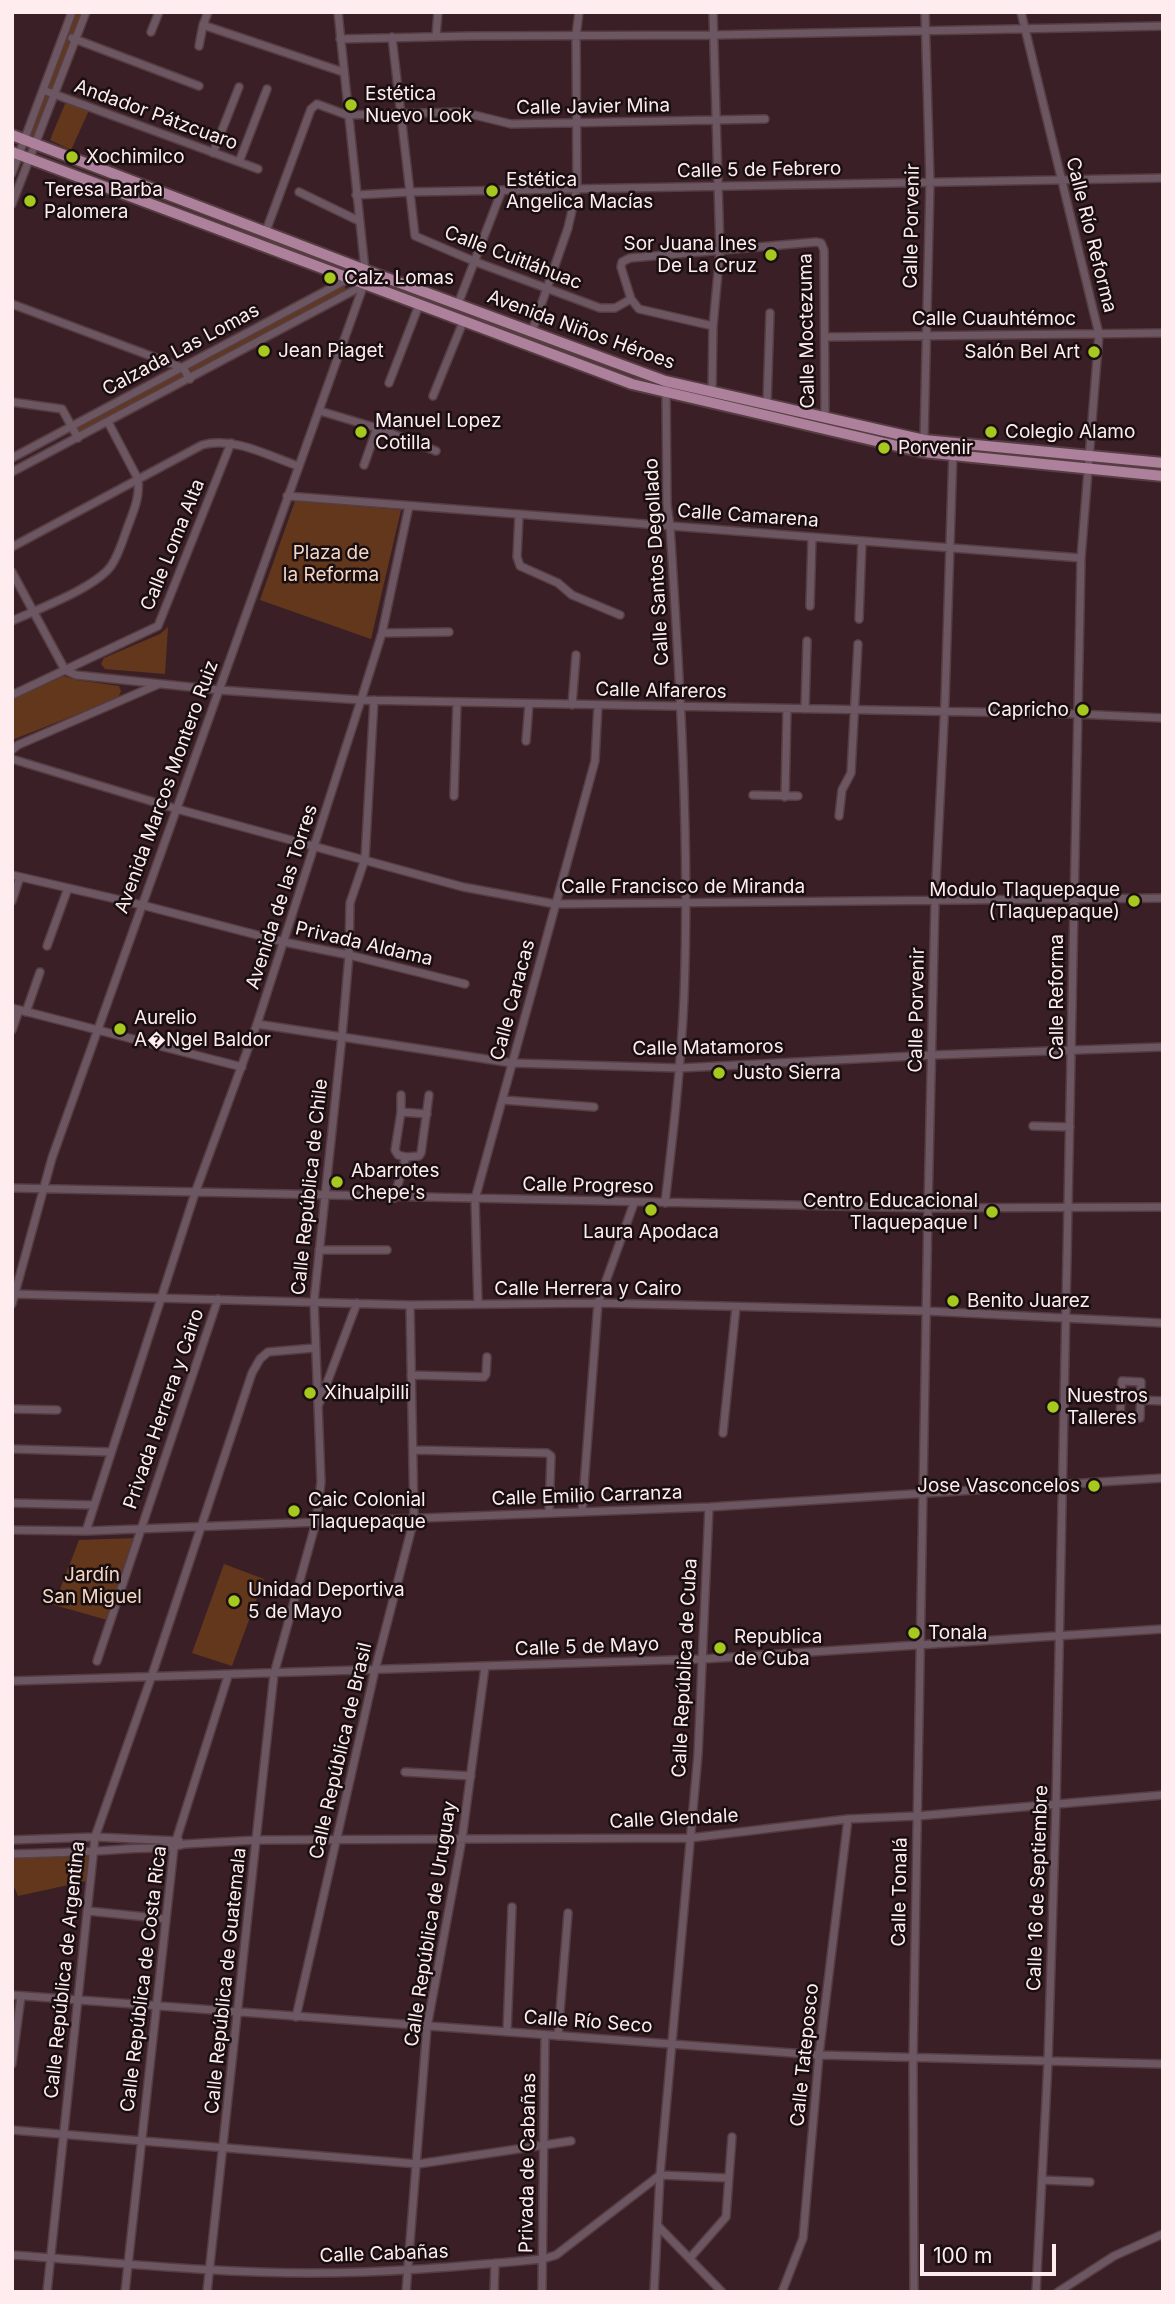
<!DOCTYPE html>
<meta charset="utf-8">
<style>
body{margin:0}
#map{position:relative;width:1175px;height:2304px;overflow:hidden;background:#3a2026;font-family:Inter,sans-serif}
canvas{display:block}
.frame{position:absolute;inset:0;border:14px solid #ffecef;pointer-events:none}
.scale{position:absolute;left:920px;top:2244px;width:136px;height:32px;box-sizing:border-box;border:4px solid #ffecef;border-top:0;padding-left:9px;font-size:21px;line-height:24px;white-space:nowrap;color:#ffecef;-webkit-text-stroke:5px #190e10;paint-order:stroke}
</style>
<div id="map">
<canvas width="1175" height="2304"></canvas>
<div class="frame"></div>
<div class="scale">100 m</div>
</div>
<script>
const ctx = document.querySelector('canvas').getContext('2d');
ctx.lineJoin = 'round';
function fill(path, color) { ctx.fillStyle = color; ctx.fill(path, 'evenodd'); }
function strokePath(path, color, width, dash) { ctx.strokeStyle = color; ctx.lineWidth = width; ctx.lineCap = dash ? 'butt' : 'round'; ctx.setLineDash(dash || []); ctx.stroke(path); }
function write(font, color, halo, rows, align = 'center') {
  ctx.font = font + ' Inter,sans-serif'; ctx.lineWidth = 5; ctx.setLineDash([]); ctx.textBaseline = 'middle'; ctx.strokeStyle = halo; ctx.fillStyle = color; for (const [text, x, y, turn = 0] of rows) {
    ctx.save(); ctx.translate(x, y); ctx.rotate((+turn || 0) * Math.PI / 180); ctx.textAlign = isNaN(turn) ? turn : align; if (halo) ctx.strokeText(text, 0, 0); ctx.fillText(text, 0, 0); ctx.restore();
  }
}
fill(new Path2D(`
 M75 12H84L34 139 29 137Z
 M67 99 90 108 71 150 50 140Z
 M342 282 347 291 195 377 189 368Z
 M183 368 189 376 81 436 76 428Z
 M295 501 401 510 371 639 260 600Z
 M168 627 165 674 105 669 101 664 104 658 160 634Z
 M64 676 76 680 119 686 121 691 118 698 12 740V699Z
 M137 1538 111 1621 54 1605 79 1540Z
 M224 1564 264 1579 232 1666 192 1653Z
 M93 1854 91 1880 18 1896 12 1882V1856Z`), '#63371b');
const minor = new Path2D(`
 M1021 12 1099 334 1081 558 1056 1804 1048 2062 1036 2292
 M203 25 343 72
 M151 32 159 12
 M436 36 438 12
 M392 37 415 236 476 262 600 308H615L631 299
 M72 38 199 86
 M340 39 470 36 714 35 1163 26
 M199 46 203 25 208 12
 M43 90 258 169
 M213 153 239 87
 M239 162 267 89
 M12 173 72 12
 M299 192 359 221
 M356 195 410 192 1163 178
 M12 204 86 12
 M266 231 311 109 317 104 347 115 462 112 511 124 765 119
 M12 304 183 368 190 379
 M458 304 502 190
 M713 326 639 309 631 299 621 267 622 262 630 258 816 242 821 243 824 250 825 418
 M532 331 568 228 577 188 576 36 579 12
 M825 337 1163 333
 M389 383 419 305
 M712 392 713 326 720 251 713 12
 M433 396 463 322
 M12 402 62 409 78 438
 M767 404 770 313
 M320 411 377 428 436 451
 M924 440 930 183 925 12
 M12 458 365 270
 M364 465 377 428
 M12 472 364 285
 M287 496 1081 558
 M519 515 517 557 520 566 558 583 572 595 620 615
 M12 547 202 445C233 436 269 456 298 466
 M12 572 65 670 76 675 219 690 361 700 1077 714 1163 718
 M810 606 812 537
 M859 619 862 541
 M12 621C38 609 95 588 111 566 119 555 123 539 128 526 134 510 140 497 138 479L108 422
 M382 633 449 632
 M12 695 158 626 231 443
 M572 705 576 655
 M805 709 807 641
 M526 741 529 704
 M12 750 18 745 159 684
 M12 759 177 809 463 887 555 904 1163 898
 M753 795 798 796
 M454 796 457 702
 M785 797 787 709
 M839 816 842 790 851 773 858 644
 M12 875 142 905 284 942 349 955 465 984
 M12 901 20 877
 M47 946 68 888
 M12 1008 242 1067
 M26 1012 40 972
 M257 1024 512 1063 680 1068 933 1055 1163 1047
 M12 1030 19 1010
 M401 1095V1112L395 1150 398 1155 406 1157 419 1156 421 1153 429 1095
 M503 1100 594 1107
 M401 1112 427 1114
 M1033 1126 1070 1127
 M12 1188 928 1208 1163 1207
 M394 1198 406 1157
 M665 1203C673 1135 681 1066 684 997 690 841 680 683 670 526L667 505 666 390
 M319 1250H387
 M13 1294 410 1305 598 1303 926 1311 1163 1323
 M12 1304 52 1158 364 284 365 270 338 12
 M478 1304 475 1199 595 761 598 705
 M411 1375 484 1377 486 1374 487 1357
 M1122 1381 1141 1382 1140 1418 1120 1416Z
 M1141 1400 1163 1401
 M319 1404 357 1303
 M12 1409 57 1410
 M723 1433 736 1307
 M12 1449 111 1452
 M413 1450 547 1453 551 1456 549 1513
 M12 1503 94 1505
 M582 1512 598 1303 634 1203
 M12 1530 86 1531 709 1507 1163 1478
 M86 1531 195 1193 257 1024 361 700 382 633 409 506
 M97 1661 218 1299
 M12 1681 703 1659 1163 1629
 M405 1772 471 1776
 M12 1840 95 1837 179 1841
 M12 1854C51 1853 88 1852 126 1849 146 1847 166 1850 185 1844L257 1840 690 1838 848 1819 917 1816 1163 1795
 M88 1911 166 1919
 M12 1995 819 2055 1163 2064
 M296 2017 375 1670 414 1519 410 1305
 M507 2032 512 1907
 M558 2036 568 1913
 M12 2064 21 1996
 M12 2130 418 2164 571 2141
 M1042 2180 1090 2182
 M658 2226 722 2292
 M12 2255C111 2262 210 2273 310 2273 388 2273 465 2266 543 2259L556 2255 660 2175 729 2178
 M690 2258 726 2217 732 2137
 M47 2292 95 1837 151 1678 252 1373 260 1359 268 1352 314 1348
 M125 2292 174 1847 228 1676
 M207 2292 274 1674 316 1522 321 1482 314 1301 342 1036 349 955 350 903 365 859 374 700
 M406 2292 427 2027 462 1839 485 1667
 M494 2292 495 2263
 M542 2292 545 2035
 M654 2292 660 2175 698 1754 709 1507
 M782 2292 803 2238 819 2055 848 1819
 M914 2292 913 2059 928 1208 935 901 945 701 953 451
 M1058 2292 1114 2256 1163 2234`);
const primary = new Path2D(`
 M12 135 365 270 665 381 924 440 1163 463
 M12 152 632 384 923 452 1163 476`);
strokePath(minor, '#563d42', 10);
strokePath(primary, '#563d42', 14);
strokePath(minor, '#6b5662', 7);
strokePath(primary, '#ad819b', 10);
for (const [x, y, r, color] of [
 [351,105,7,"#a7c81f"],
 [72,157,7,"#a7c81f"],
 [492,191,7,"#a7c81f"],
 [30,201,7,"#a7c81f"],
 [771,255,7,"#a7c81f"],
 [330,278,7,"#a7c81f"],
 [264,351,7,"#a7c81f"],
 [1094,352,7,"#a7c81f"],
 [361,432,7,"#a7c81f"],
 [991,432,7,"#a7c81f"],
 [884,448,7,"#a7c81f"],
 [1083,710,7,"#a7c81f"],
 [1134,901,7,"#a7c81f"],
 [120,1029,7,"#a7c81f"],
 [719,1073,7,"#a7c81f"],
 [337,1182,7,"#a7c81f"],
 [651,1210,7,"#a7c81f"],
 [992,1212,7,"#a7c81f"],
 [953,1301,7,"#a7c81f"],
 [310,1393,7,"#a7c81f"],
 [1053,1407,7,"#a7c81f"],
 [1094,1486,7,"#a7c81f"],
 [294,1511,7,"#a7c81f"],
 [234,1601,7,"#a7c81f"],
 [914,1633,7,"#a7c81f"],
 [720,1648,7,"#a7c81f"]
]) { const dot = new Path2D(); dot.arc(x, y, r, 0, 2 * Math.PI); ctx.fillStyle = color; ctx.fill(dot); strokePath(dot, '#190e10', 2.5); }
write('19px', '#ffecef', '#190e10', [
 ["Estética",365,94],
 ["Nuevo Look",365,116],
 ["Xochimilco",86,157],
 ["Estética",506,180],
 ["Angelica Macías",506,202],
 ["Teresa Barba",44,190],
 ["Palomera",44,212],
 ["Sor Juana Ines",757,244,"right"],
 ["De La Cruz",757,266,"right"],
 ["Calz. Lomas",344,278],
 ["Jean Piaget",278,351],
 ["Salón Bel Art",1080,352,"right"],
 ["Manuel Lopez",375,421],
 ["Cotilla",375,443],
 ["Colegio Alamo",1005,432],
 ["Porvenir",898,448],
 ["Capricho",1069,710,"right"],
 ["Modulo Tlaquepaque",1120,890,"right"],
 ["(Tlaquepaque)",1120,912,"right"],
 ["Aurelio",134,1018],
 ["A�Ngel Baldor",134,1040],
 ["Justo Sierra",733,1073],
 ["Abarrotes",351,1171],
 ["Chepe's",351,1193],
 ["Centro Educacional",978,1201,"right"],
 ["Tlaquepaque I",978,1223,"right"],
 ["Laura Apodaca",651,1232,"center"],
 ["Benito Juarez",967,1301],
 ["Xihualpilli",324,1393],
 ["Nuestros",1067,1396],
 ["Talleres",1067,1418],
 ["Jose Vasconcelos",1080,1486,"right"],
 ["Caic Colonial",308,1500],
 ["Tlaquepaque",308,1522],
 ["Unidad Deportiva",248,1590],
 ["5 de Mayo",248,1612],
 ["Tonala",928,1633],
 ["Republica",734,1637],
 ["de Cuba",734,1659]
], 'left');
write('19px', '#ffecef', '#190e10', [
 ["Calle Javier Mina",593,107,-1],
 ["Andador Pátzcuaro",156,115,20],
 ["Calle 5 de Febrero",759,170,-1],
 ["Calle Porvenir",912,226,-89],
 ["Calle Río Reforma",1091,235,76],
 ["Calle Cuitláhuac",513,258,21],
 ["Calle Cuauhtémoc",994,319],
 ["Avenida Niños Héroes",581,330,20],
 ["Calle Moctezuma",807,331,-91],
 ["Calzada Las Lomas",181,350,-28],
 ["Calle Camarena",748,516,4],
 ["Calle Loma Alta",173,545,-68],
 ["Calle Santos Degollado",657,562,-93],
 ["Calle Alfareros",661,691,1],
 ["Avenida Marcos Montero Ruiz",167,787,-70],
 ["Calle Francisco de Miranda",683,887],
 ["Avenida de las Torres",282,897,-72],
 ["Privada Aldama",364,944,13],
 ["Calle Reforma",1057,997,-90],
 ["Calle Caracas",513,1000,-75],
 ["Calle Porvenir",917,1010,-89],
 ["Calle Matamoros",708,1048,-1],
 ["Calle Progreso",588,1186,1],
 ["Calle República de Chile",310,1187,-84],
 ["Calle Herrera y Cairo",588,1289],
 ["Privada Herrera y Cairo",164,1409,-71],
 ["Calle Emilio Carranza",587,1496,-2],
 ["Calle 5 de Mayo",587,1647,-2],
 ["Calle República de Cuba",685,1668,-87],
 ["Calle República de Brasil",341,1751,-77],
 ["Calle Glendale",674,1819,-3],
 ["Calle 16 de Septiembre",1038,1888,-88],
 ["Calle Tonalá",900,1892,-89],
 ["Calle República de Uruguay",431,1924,-81],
 ["Calle República de Argentina",65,1970,-84],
 ["Calle República de Costa Rica",144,1979,-83],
 ["Calle República de Guatemala",226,1981,-84],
 ["Calle Río Seco",588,2022,4],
 ["Calle Tateposco",805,2055,-84],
 ["Privada de Cabañas",528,2163,-89],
 ["Calle Cabañas",384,2254,-2]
]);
write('19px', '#f5d6c4', '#190e10', [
 ["Plaza de",331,553],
 ["la Reforma",331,575],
 ["Jardín",92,1575],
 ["San Miguel",92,1597]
]);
</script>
